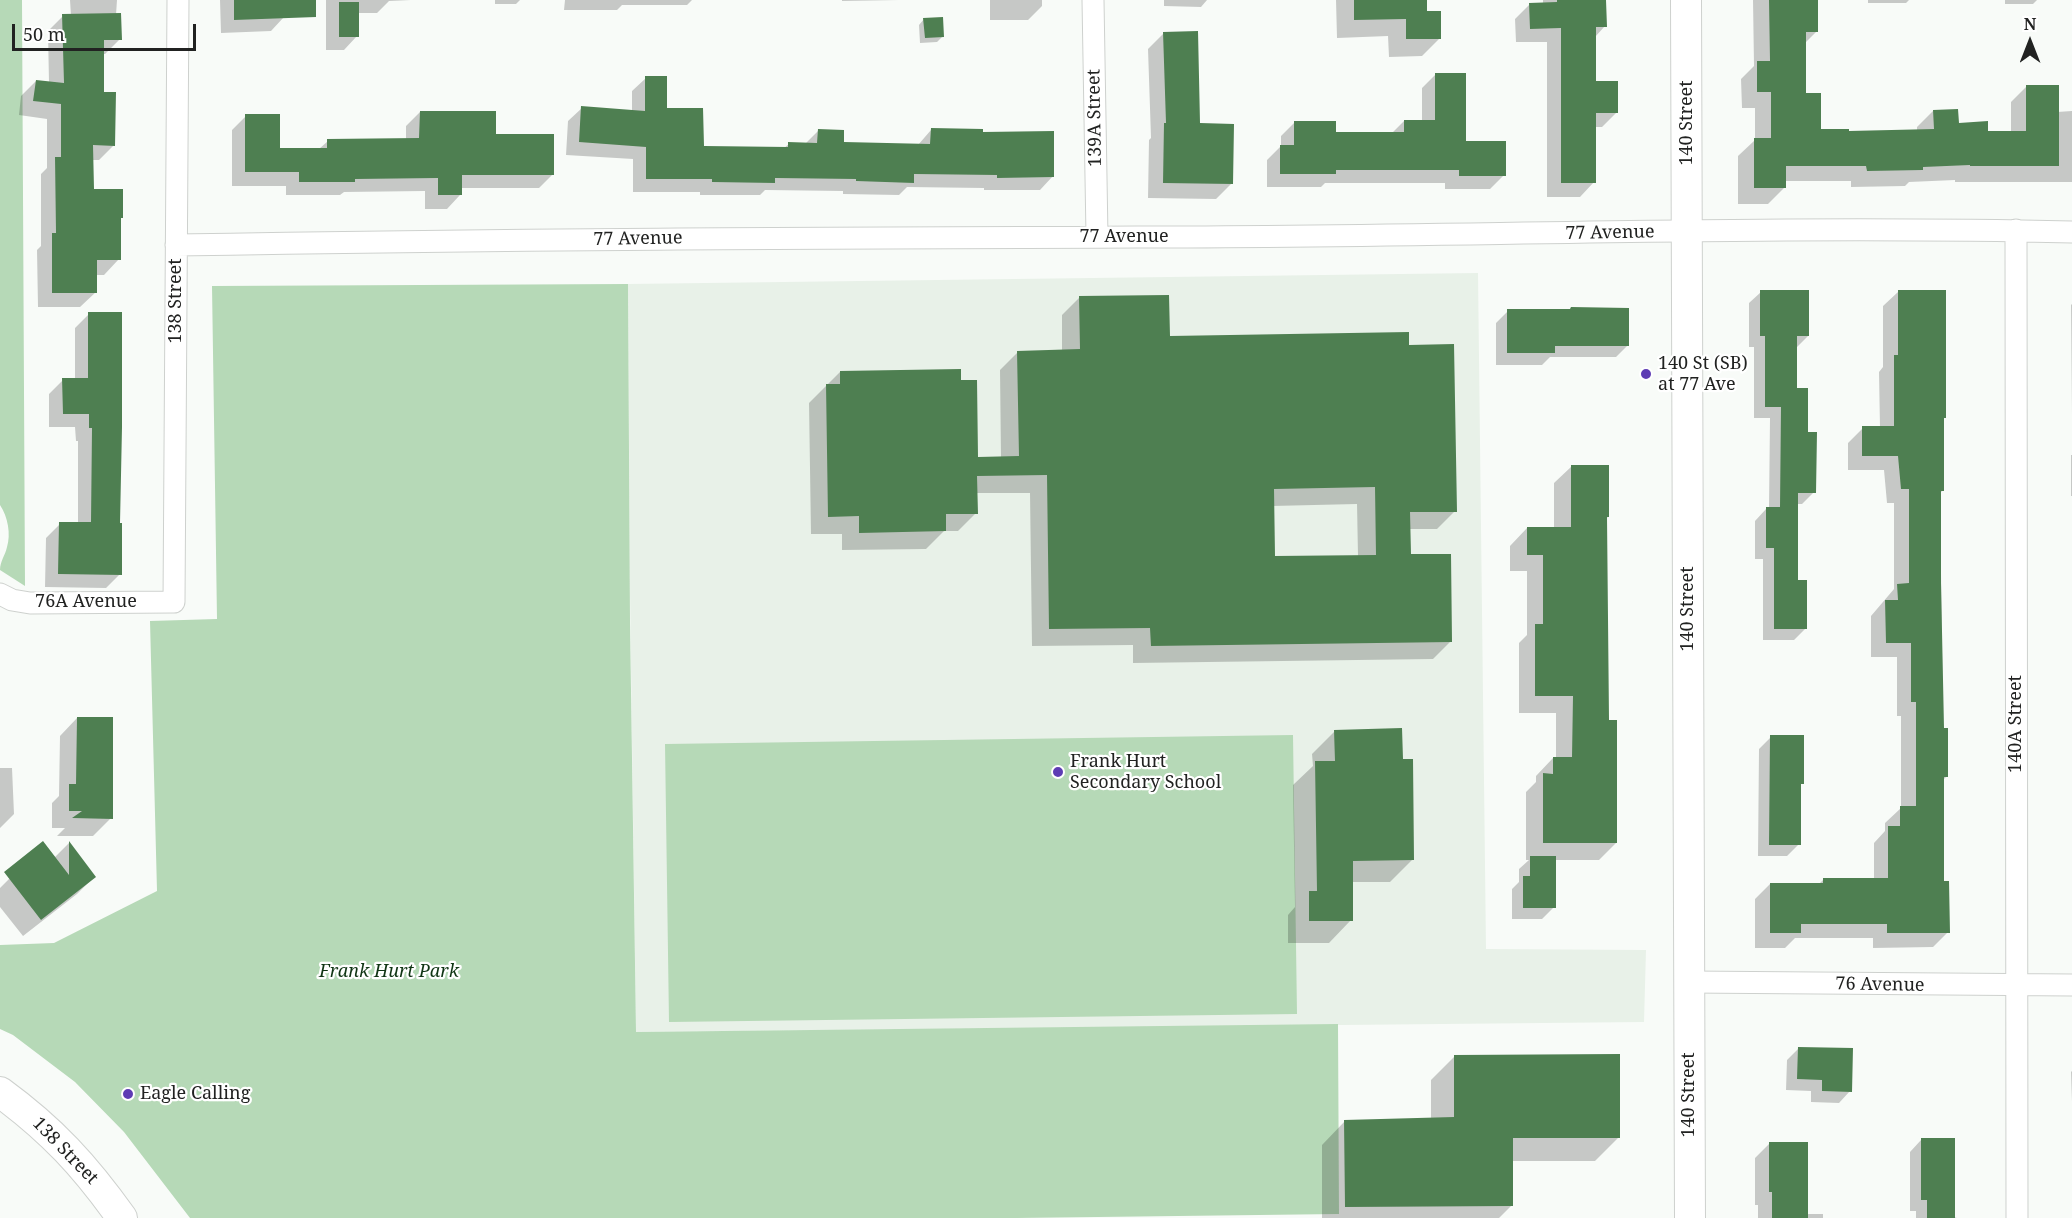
<!DOCTYPE html>
<style>
body{margin:0}
#map{position:relative;width:2072px;height:1218px;overflow:hidden;background:#f8fbf8;font-family:"Noto Serif",serif}
canvas{display:block}
.north{position:absolute;left:2000px;top:12px;width:60px;height:60px;-webkit-text-stroke:4px #fff;paint-order:stroke;rotate:0deg;font-size:16px;font-weight:700;line-height:24px;text-align:center;color:#212221}
.north::after{content:'';display:block;margin:auto;width:21px;height:27px;background:#212221;clip-path:polygon(50% 0,100% 100%,50% 72%,0 100%)}
.scale{position:absolute;left:12px;top:24px;width:184px;height:27px;box-sizing:border-box;border:3px solid #212221;border-top:0;padding-left:8px;font-size:18px;line-height:21px;white-space:nowrap;color:#212221;-webkit-text-stroke:4px #fff;paint-order:stroke}
</style>
<div id="map">
<canvas width="2072" height="1218"></canvas>
<div class="north">N</div>
<div class="scale">50 m</div>
</div>
<script>
const ctx = document.querySelector('canvas').getContext('2d');
ctx.lineJoin = 'round';
function fill(path, color) { ctx.fillStyle = color; ctx.fill(path, 'evenodd'); }
function strokePath(path, color, width, dash) { ctx.strokeStyle = color; ctx.lineWidth = width; ctx.lineCap = dash ? 'butt' : 'round'; ctx.setLineDash(dash || []); ctx.stroke(path); }
function write(font, color, halo, rows, align = 'center') {
  ctx.font = font + ' "Noto Serif",serif'; ctx.lineWidth = 4.5; ctx.setLineDash([]); ctx.textBaseline = 'middle'; ctx.strokeStyle = halo; ctx.fillStyle = color; for (const [text, x, y, turn = 0] of rows) {
    ctx.save(); ctx.translate(x, y); ctx.rotate((+turn || 0) * Math.PI / 180); ctx.textAlign = isNaN(turn) ? turn : align; if (halo) ctx.strokeText(text, 0, 0); ctx.fillText(text, 0, 0); ctx.restore();
  }
}
fill(new Path2D(`
 M1478 273 1486 949 1646 950 1644 1022 636 1032 630 594 628 284Z`), '#e8f1e8');
fill(new Path2D(`
 M0 0H22L25 586 0 570C0 561 5 556 7 547 11 534 8 517 0 505Z
 M628 284 630 622 636 1032 1338 1024 1339 1214 1017 1218H190L124 1132 75 1082 13 1035 0 1029V945L54 943 157 891 150 621 217 619 212 286Z
 M1293 735 1297 1014 669 1022 665 744Z`), '#b6d9b7');
fill(new Path2D(`
 M70 0H117L116 15 120 39 105 54H102L103 93 114 145 99 160H92V191L122 217 119 220V259L104 275H96V292L80 307H38L37 250 41 246V174L47 168V119L19 115 21 96 36 81 49 83 48 31 63 16H71Z
 M220 0H284V17L271 31 221 33Z
 M326 0H411L389 1 377 13H357V36L344 50H326Z
 M495 0H520L516 4H495Z
 M565 0H692L687 5H622L617 10H564Z
 M842 0H899L842 1Z
 M990 0H1042V6L1028 20H990Z
 M1164 0H1207L1201 7 1164 6Z
 M1336 0H1425L1426 12 1440 38 1422 56 1389 57 1388 36 1337 38Z
 M1543 0H1604L1605 26 1595 37V82L1617 112 1602 127H1594V182L1580 197H1547V42H1516L1515 19 1530 4H1543Z
 M1753 0H1816L1817 31 1804 44 1805 94 1819 130 1848 133 1917 131V127L1933 111 1957 124 1987 133H2011V102L2027 86 2057 112 2072 111V182H1955V180L1909 182 1905 186 1851 187V181H1785V187L1768 204H1738V156L1755 140V108H1742L1741 79 1754 66Z
 M1868 0H1909L1906 3H1868Z
 M2005 0H2037L2033 4H2005Z
 M924 19 942 37 937 42 920 43 919 25Z
 M1164 33 1199 125 1231 184 1216 199 1148 198 1149 140 1151 138 1148 49Z
 M1436 74 1465 143 1504 175 1490 189H1445V183H1325L1321 187H1267V160L1281 146V136L1295 122 1335 134H1391L1404 121H1422V88Z
 M646 78 666 110 702 147 784 148 789 144H805L818 131 843 144 918 145 931 130 982 134 1053 176 1040 190H984V188L907 187 899 195 843 194V191L765 190 760 195H700V192H633V159L566 155 568 121 582 108 632 112V91Z
 M420 112 552 175 539 188H460V195L447 209H425V191L344 192 340 195H286V186H232V130L246 116 279 149H319L328 141 406 139V126Z
 M1761 292 1808 336 1796 348V390L1807 433 1814 492 1802 504H1797V582L1806 628 1794 640H1763V559H1755V521L1766 509H1769L1770 418H1754V347H1749V303Z
 M1898 292 1945 417 1943 420V490L1940 493 1943 730 1947 776 1943 780V883L1948 932 1933 947 1873 948V938H1795L1785 948H1755V899L1770 884H1819L1824 879H1874V843L1885 831V823L1901 808V716H1897V657H1871V616L1894 589V503H1887L1884 470H1848V443L1863 428H1880L1879 372 1883 367V306Z
 M1080 297 1168 338 1408 347 1455 511 1437 529H1409V556L1451 641 1433 659 1133 663V645L1032 646 1030 493H976V513L958 531H944L926 549 842 550V534H811L809 403 840 372 960 382 976 458H1001L1000 370 1018 352 1062 351V315ZM1357 504 1358 556 1273 558 1272 506Z
 M2072 304V416L2071 305Z
 M1508 311 1628 345 1616 357H1550L1542 365H1496V323Z
 M89 314 118 524 120 574 106 588 45 587 46 538 60 524H78V441H76L75 427H49V394L63 380H75V328Z
 M2071 455H2072V496H2071Z
 M1572 466 1608 517 1605 519 1607 721 1616 843 1599 860H1554V907L1542 919H1512V889L1519 882V869L1529 860H1526V792L1536 782V776L1553 758H1556V713H1519V643L1527 635V571H1510V546L1527 528H1554V483Z
 M77 718 111 818 93 836H57L65 828H52V803L59 796 60 736Z
 M1335 731 1401 760 1413 859 1390 882H1351V920L1329 943H1288V915L1295 907 1293 785 1313 766 1312 754Z
 M1771 737 1802 783 1799 786V844L1787 856H1758L1759 749Z
 M0 768H12L14 814 0 828Z
 M69 843 94 877 77 894 23 936 0 907V888L9 879H14L54 858Z
 M1799 1048 1850 1091 1839 1103 1811 1102V1091L1786 1090 1787 1060Z
 M1454 1057 1619 1137 1595 1161H1512V1205L1499 1218H1322V1145L1345 1121 1431 1119V1080Z
 M2072 1071V1102L2071 1072Z
 M1921 1140 1953 1217 1957 1218H1916V1211H1910V1152Z
 M1769 1144 1807 1214H1823V1218H1758V1205H1755V1158Z`), '#0003');
fill(new Path2D(`
 M234 0H316V17L234 20Z
 M1354 0H1427V11H1441V39H1406V19L1354 20Z
 M1557 0H1606L1607 27H1596V81H1618V113H1596V183H1561V28L1530 29 1529 3 1557 2Z
 M1769 0H1818V32H1806V93H1821V129H1849V131L1934 129 1933 110 1958 109 1959 123 1988 121V131H2026V85H2059V166H1970V165L1923 167V170L1867 171 1866 166H1786V188H1754V138H1771V92H1757V61H1770Z
 M339 2H359V37H339Z
 M121 13 122 40H104V92H116L115 146 93 145 94 189H123V218H121V260H97V293H52V233H56L55 157H61V104L33 101 36 80 64 83 62 14Z
 M943 17 944 37 925 38 923 18Z
 M1198 31 1200 123 1234 124 1233 184 1163 183 1164 123H1166L1163 32Z
 M1435 73H1466V141H1506V176H1459V170H1336V174H1280V145H1294V121H1336V132H1404V120H1435Z
 M645 76H667V108H703L704 146 788 147V142L817 143 818 129 844 130V142L930 144 931 128 983 129V132L1054 131V177L997 178V175L914 174V183L856 181V179L775 178V183L712 182V179H646V147L579 142 581 106 645 111Z
 M420 111H496V134H554V175H462V195H438V178L355 179V182H299V172H245V114H280V148H327V139L419 138Z
 M1760 290H1809V336H1797V388H1808V432H1817L1816 493H1798V580H1807V629H1774V548H1766V507H1780L1781 407H1765V336H1760Z
 M1898 290H1946V418H1944V491H1941V583L1944 728H1948V777H1944V881H1949L1950 933H1887V924H1801V933H1770V883H1823V878H1888V826H1900V806H1916V702H1911V643H1886L1885 600H1898L1897 584 1909 583V489H1901L1898 456H1862V426H1894V355H1898Z
 M1169 295 1170 336 1409 332V345L1454 344 1457 512H1410L1411 554H1451L1452 642 1151 646 1150 628 1049 629 1047 475 977 476 978 514H946V531L859 533V516L828 517 826 384H840V371L961 369V380H977L978 457 1019 456 1017 351 1080 349 1079 296ZM1375 487 1376 555 1275 556 1274 489Z
 M1571 307 1629 308V346H1555V353H1507V309H1570Z
 M88 312H122V427L120 523H122V575L58 574 59 522H91L92 428H89V414H63L62 378H88Z
 M1571 465H1609V517H1607L1609 720H1617V843H1543V773L1553 774V757H1572L1573 696H1535V624H1543V555H1527V527H1571Z
 M77 717H113V819L72 818 82 811H69V784H76Z
 M1402 728 1403 759H1413L1414 860 1353 861V921H1309V891H1317L1315 761H1335L1334 730Z
 M1770 735H1804V784H1801V845H1769Z
 M43 841 69 875V841L96 877 41 920 4 872Z
 M1530 856H1556V908H1523V876H1530Z
 M1798 1047 1853 1048 1852 1092 1822 1091V1080L1797 1079Z
 M1620 1054V1138H1513V1206L1345 1207 1344 1120 1454 1117V1055Z
 M1921 1138H1955V1218H1927V1200H1921Z
 M1769 1142H1808V1218H1772V1192H1769Z`), '#4e7f51');
const street = new Path2D(`
 M1093 0 1097 236
 M2016 230 2017 1218
 M176 245C497 239 818 238 1138 237 1450 237 1761 225 2072 232
 M0 594 12 600 30 603 174 602 178 0
 M1689 982 2072 985`);
const secondary = new Path2D(`
 M1686 0 1690 1218
 M0 1092C52 1130 85 1166 122 1218`);
strokePath(street, '#ced1ce', 23);
strokePath(secondary, '#ced1ce', 32);
strokePath(street, '#fff', 21);
strokePath(secondary, '#fff', 30);
for (const [x, y, r, color] of [
 [1646,374,6,"#5e3cb4"],
 [1058,772,6,"#5e3cb4"],
 [128,1094,6,"#5e3cb4"]
]) { const dot = new Path2D(); dot.arc(x, y, r, 0, 2 * Math.PI); ctx.fillStyle = color; ctx.fill(dot); strokePath(dot, '#fff', 2); }
write('18px', '#212221', '#fff', [
 ["139A Street",1095,118,-91],
 ["140 Street",1687,123,-90],
 ["77 Avenue",1610,233,-1],
 ["77 Avenue",1124,237],
 ["77 Avenue",638,239,-1],
 ["138 Street",176,301,-90],
 ["76A Avenue",86,602],
 ["140 Street",1688,609,-90],
 ["140A Street",2016,724,-90],
 ["76 Avenue",1880,985,1],
 ["140 Street",1689,1095,-90],
 ["138 Street",65,1151,46]
]);
write('18px', '#212221', '#fff', [
 ["140 St (SB)",1658,364],
 ["at 77 Ave",1658,385],
 ["Frank Hurt",1070,762],
 ["Secondary School",1070,783],
 ["Eagle Calling",140,1094]
], 'left');
write('italic 18px', '#103514', '#fff', [
 ["Frank Hurt Park",389,972]
]);
</script>
